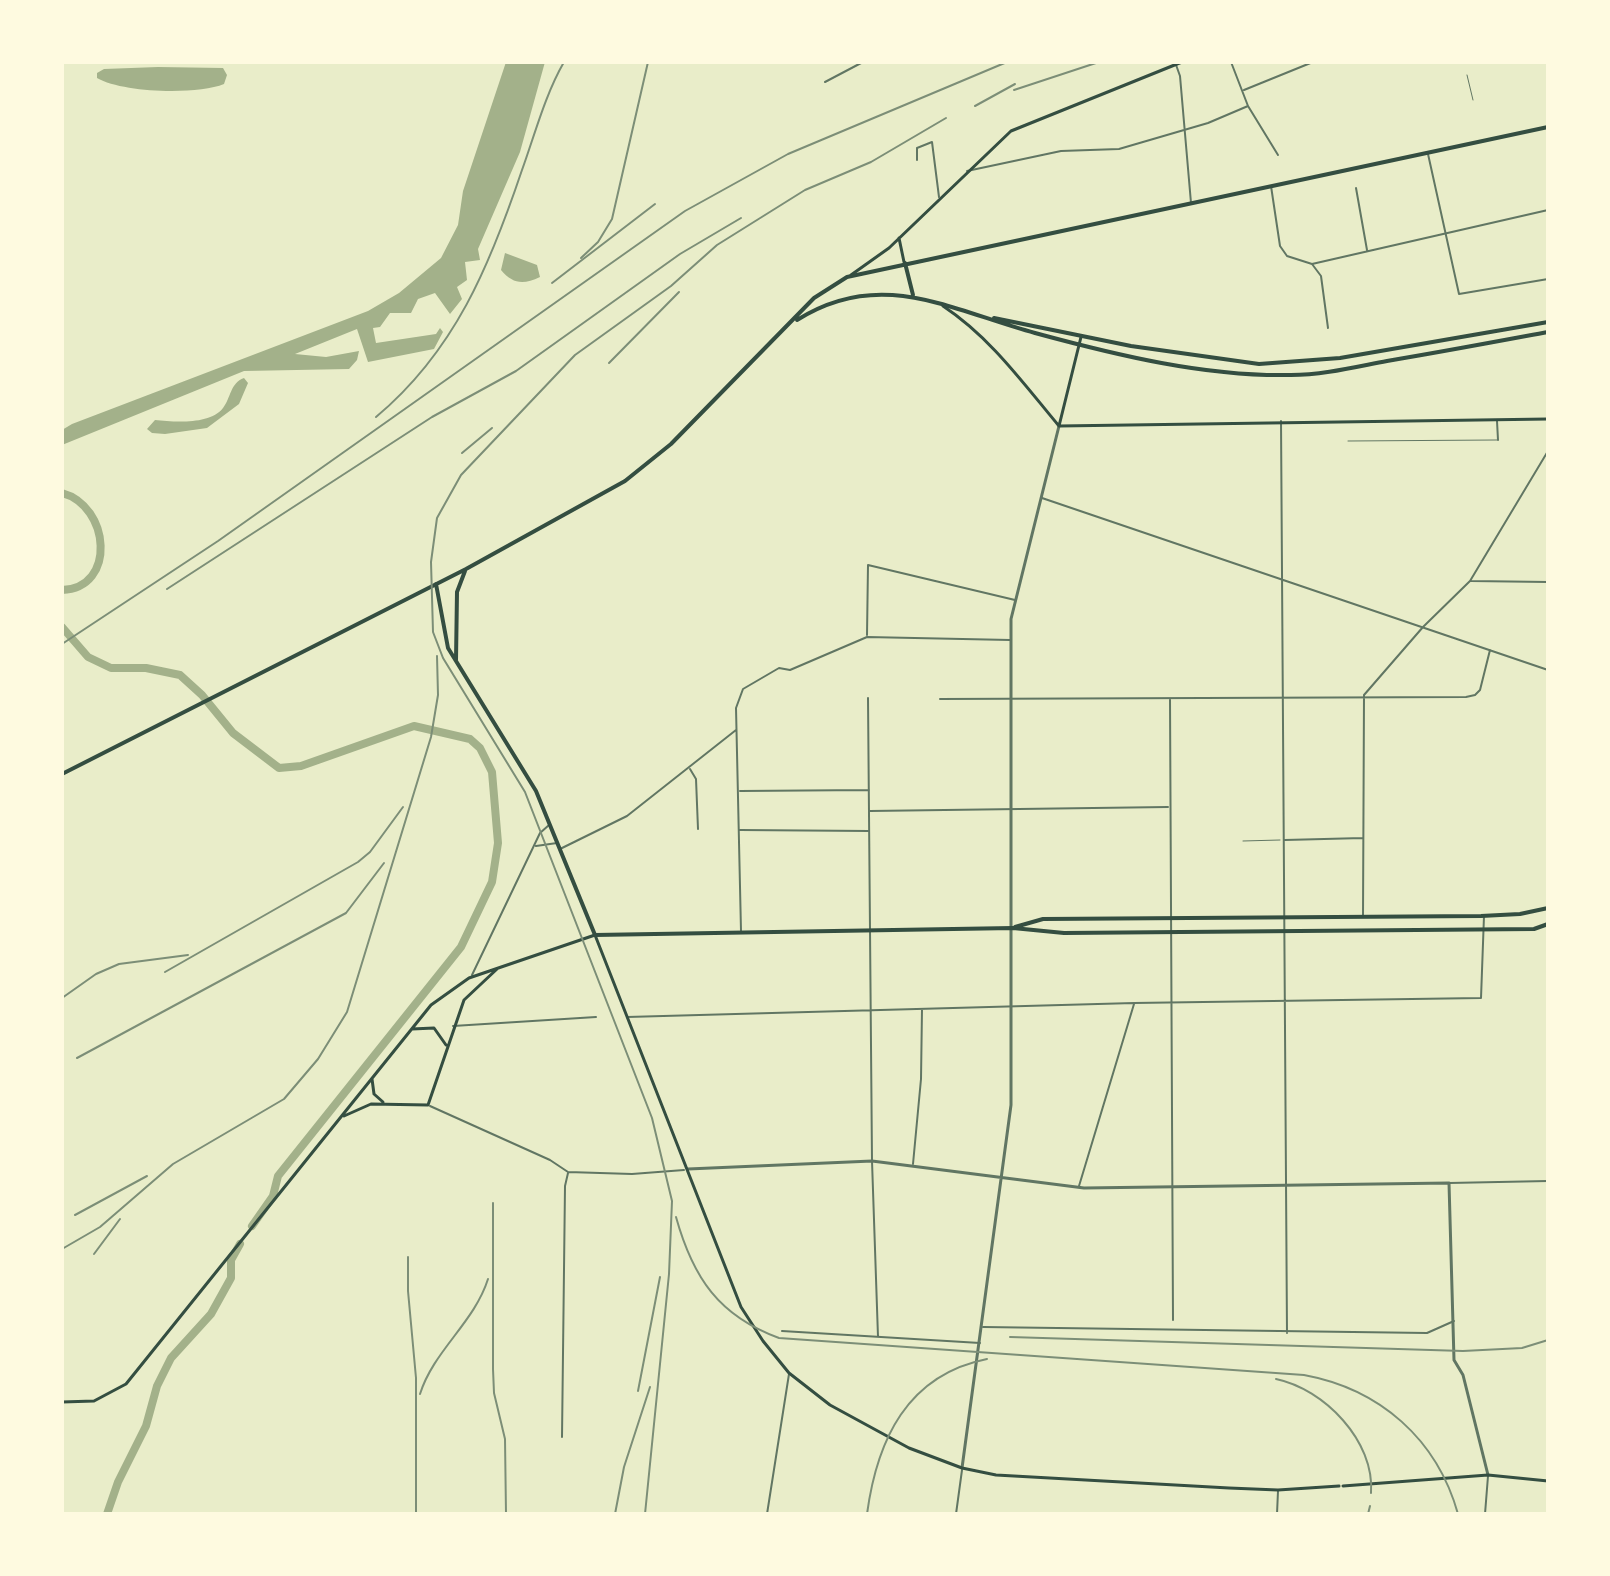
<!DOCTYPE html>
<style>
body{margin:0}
#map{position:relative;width:1610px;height:1576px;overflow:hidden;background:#e9edc9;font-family:Lato,sans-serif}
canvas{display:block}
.frame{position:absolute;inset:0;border:64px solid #fefae0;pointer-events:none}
</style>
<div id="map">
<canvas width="1610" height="1576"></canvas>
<div class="frame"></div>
</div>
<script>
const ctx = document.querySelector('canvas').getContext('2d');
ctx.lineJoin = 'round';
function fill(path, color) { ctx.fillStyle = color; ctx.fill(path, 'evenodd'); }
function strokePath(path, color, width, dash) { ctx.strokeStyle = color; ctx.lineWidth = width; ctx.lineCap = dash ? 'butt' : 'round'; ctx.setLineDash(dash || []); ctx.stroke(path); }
fill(new Path2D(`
 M506 62H545L520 152 478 249 480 260 465 262 467 280 457 287 462 299 450 314 435 293 418 299 411 313H390L380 327 373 328 376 343 436 334 440 328 443 332 434 349 368 362 357 329 295 354 326 357 359 351 357 360 349 369 244 371 62 445V430L72 424 368 311 399 293 441 258 458 225 463 191Z
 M158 67 223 68 227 75 224 84C197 95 123 93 97 78V73L104 69Z
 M505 253 537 265 540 277C523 285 513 284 501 270Z
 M244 378 248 383 239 404 207 428 165 434 152 433 147 429 155 420C174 422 210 425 223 408 231 398 230 383 244 378Z`), '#a3b18a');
strokePath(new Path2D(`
 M62 493C110 506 117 588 62 590
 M62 627 88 657 111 668H146L180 675 202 695 233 733 279 768 301 766 414 726 470 739 480 748 492 772 498 843 492 882 461 947 278 1176 273 1196 252 1226
 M107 1514 118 1482 146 1426 157 1386 171 1358 211 1314 231 1278V1260L240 1244`), '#a3b18a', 8);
strokePath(new Path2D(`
 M1467 75 1473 100
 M1348 441 1497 440
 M1243 841 1280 840`), '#617663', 1);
strokePath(new Path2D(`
 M1175 62 1180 76 1191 203
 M1231 62 1248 106 1278 155
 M825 82 863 62
 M1244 90 1313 62
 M1428 154 1459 294 1548 279
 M917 160V148L932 142 939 197
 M967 171 1061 151 1119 149 1208 123 1248 106
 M1271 186 1280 246 1287 256 1312 264 1321 276 1328 328
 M1356 188 1367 250
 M1312 264 1548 210
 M1281 421 1287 1333
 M1497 421 1498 440
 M1042 498 1548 670
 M1471 581 1548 582
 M867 635 868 565 1015 600
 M868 698 872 1161 878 1337
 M940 699 1466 697 1475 695 1480 690 1490 650
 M1170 699 1173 1320
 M690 769 696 779 698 829
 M740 791 869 790
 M870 811 1168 807
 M740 830 869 831
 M1285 840 1363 838
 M536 846 557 843
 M560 849 627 816 736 730
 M1363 915 1364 695 1423 627 1470 581 1548 451
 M741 931 736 708 743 689 779 668 790 670 867 637 1010 640
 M472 975 540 833 549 825
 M627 1017 1134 1003 1481 998 1484 916
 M453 1026 596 1017
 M430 1106 550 1160 568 1172 632 1174 684 1170
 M913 1164 921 1079 922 1009
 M1449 1183 1548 1181
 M1079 1186 1134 1004
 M983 1327 1427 1333 1454 1321
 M782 1331 980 1343
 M562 1437 565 1186 568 1173
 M767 1514 789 1374
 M956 1514 962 1470
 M1277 1514 1278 1491
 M1485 1514 1488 1476`), '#617663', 2);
strokePath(new Path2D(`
 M688 1169 872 1161 1084 1188 1449 1183 1454 1360 1463 1375 1488 1475
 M962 1468 1011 1105V619L1059 426`), '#617663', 3);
strokePath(new Path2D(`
 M899 238 904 262
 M851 275 889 248 1011 131 1182 62
 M943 306C990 337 1023 383 1059 426
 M1059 426 1548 419
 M1059 426 1081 337
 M412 1029 434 1028 446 1045
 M372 1079 374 1094 383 1102
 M344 1116 371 1104 428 1105 464 1000 497 969
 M62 1402 94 1401 126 1384 431 1005 469 978 595 935 741 1307 763 1341 789 1373 830 1405 909 1448 962 1468 996 1475 1229 1488 1278 1490 1339 1486
 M1343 1486 1488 1475 1548 1481`), '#344e41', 3);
strokePath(new Path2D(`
 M905 263 913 295
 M994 318 1131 346 1259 364 1340 358 1548 322
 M797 320C881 267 950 310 1035 333 1116 355 1206 377 1291 375 1323 375 1355 367 1387 361 1441 352 1494 342 1548 332
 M436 584 448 648 536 791 595 935 1013 928 1064 933 1534 929 1548 924
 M456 660 457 592 465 571
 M62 774 466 569 625 481 671 444 814 298 847 277 1548 127
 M1015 927 1043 919 1481 916 1520 914 1548 908`), '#344e41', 4);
strokePath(new Path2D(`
 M1014 90 1099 62
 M975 106 1015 84
 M581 258 598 242 612 219 648 62
 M552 283 655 204
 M609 363 679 292
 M376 417C455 351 490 265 522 170 535 134 545 95 564 62
 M462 453 492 428
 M167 589 432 417 516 371 680 254 741 218
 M62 644 218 541 685 211 788 154 1007 62
 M165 972 358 862 370 852 403 807
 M62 998 96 974 119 964 188 955
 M77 1058 346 913 384 863
 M75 1215 147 1176
 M676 1217C693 1278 719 1316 779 1338L1304 1375C1380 1389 1437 1439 1458 1514
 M493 1239V1369L494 1393 505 1439 506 1514
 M493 1247V1203
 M62 1249 100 1227 173 1164 284 1099 318 1059 347 1012 431 737 438 695 437 656
 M94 1254 120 1219
 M408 1257V1291L416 1378V1514
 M1010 1337 1463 1351 1522 1348 1548 1340
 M1276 1379C1324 1389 1375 1441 1371 1493
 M638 1391 660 1277
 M420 1394C434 1350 474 1323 488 1279
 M615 1514 624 1467 650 1387
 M645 1514 669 1274 672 1201 652 1118 525 792 443 658 433 632 431 562 437 518 461 475 575 355 671 286 717 245 805 190 871 162 946 118
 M867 1514C877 1440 907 1375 987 1359
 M1368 1514 1370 1506`), '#7c8e77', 2);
</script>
